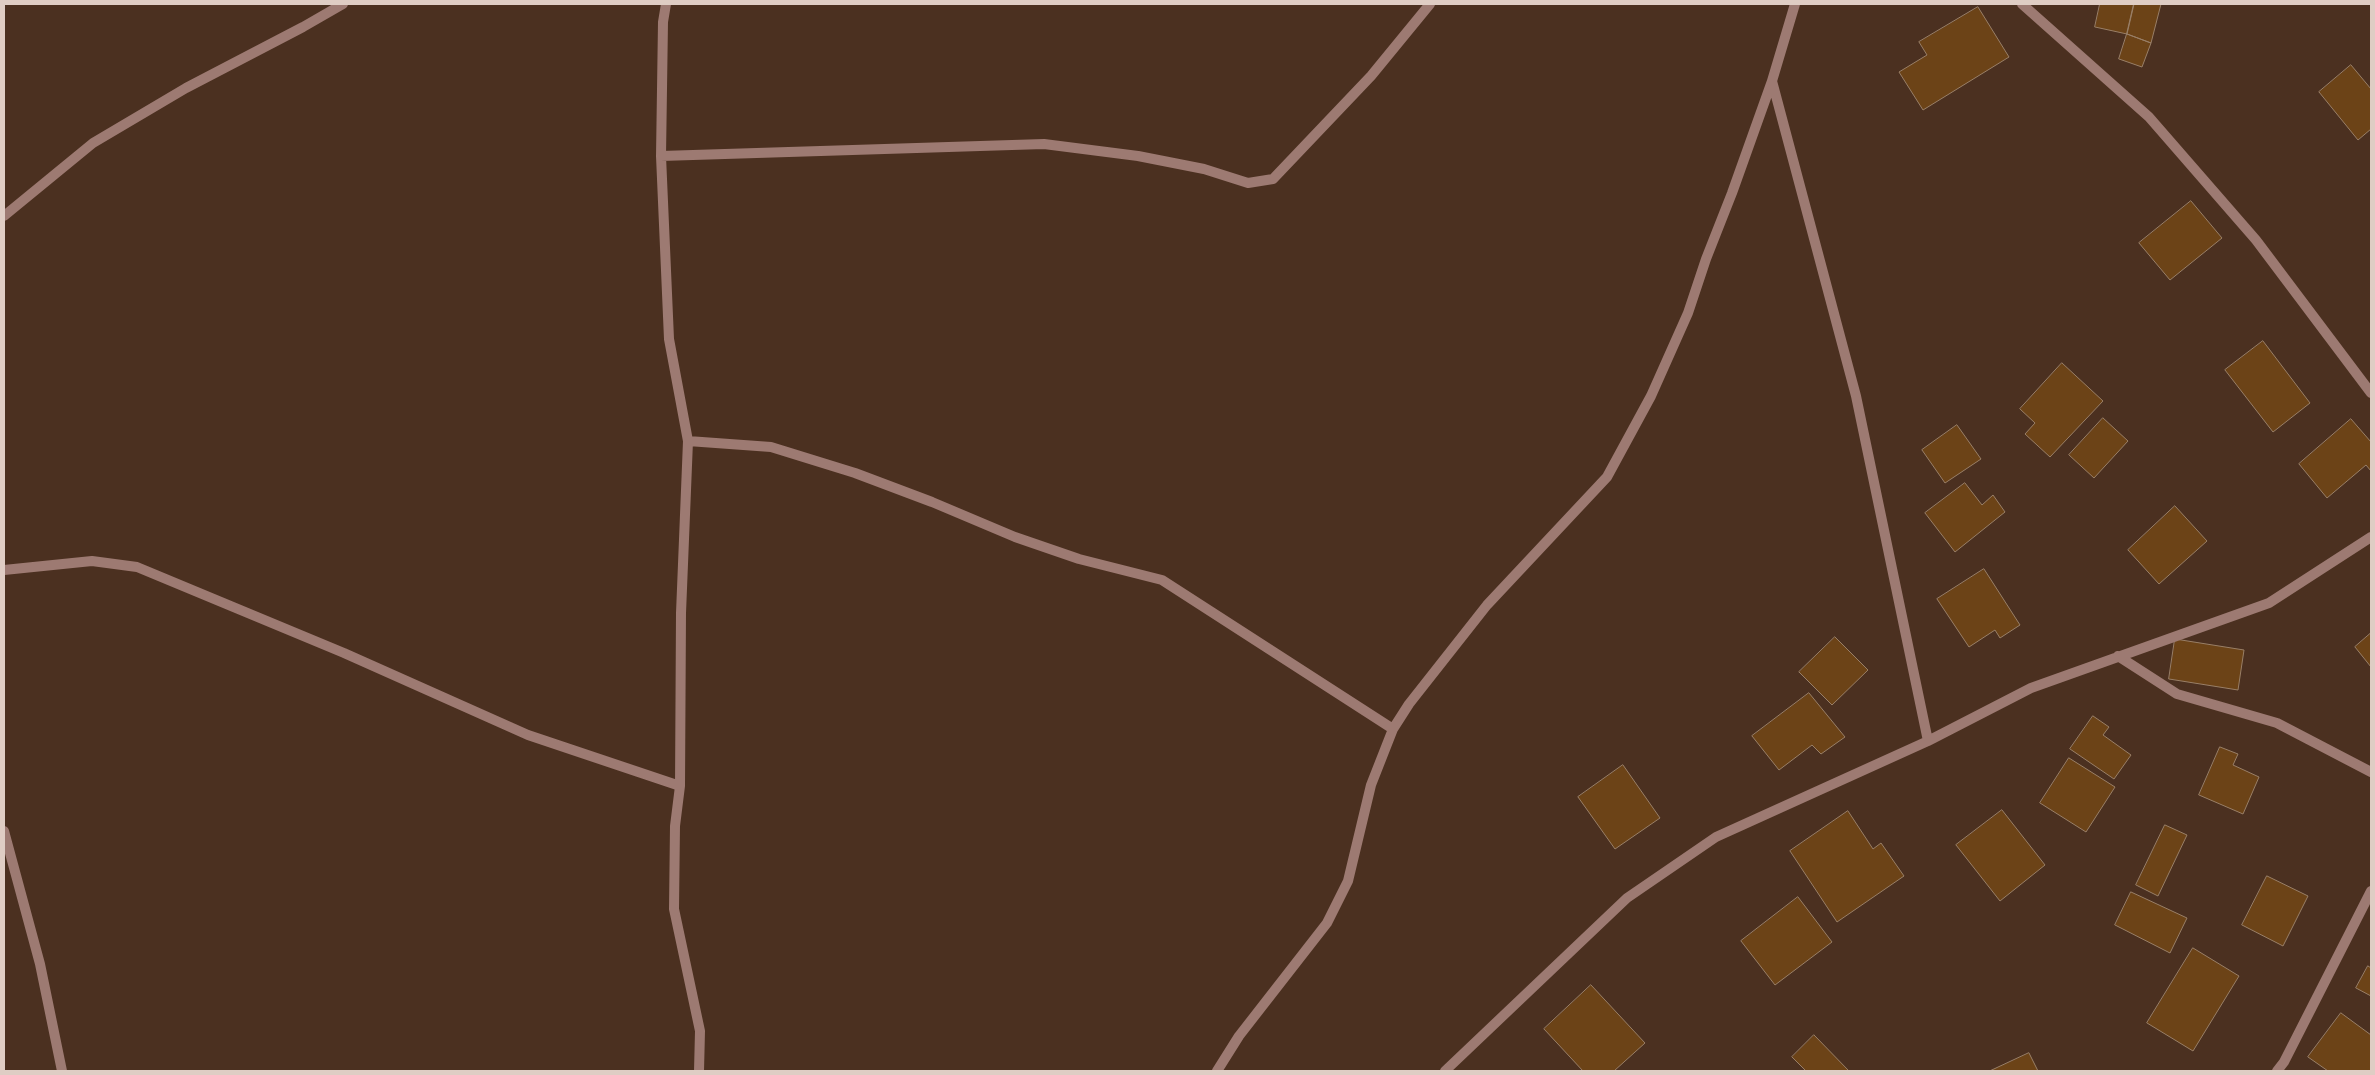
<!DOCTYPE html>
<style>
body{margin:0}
#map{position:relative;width:2375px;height:1075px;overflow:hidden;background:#4b3020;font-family:Mulish,sans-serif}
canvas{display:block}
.frame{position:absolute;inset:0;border:5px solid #dfcdc4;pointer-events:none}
</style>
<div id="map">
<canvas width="2375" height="1075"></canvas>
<div class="frame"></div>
</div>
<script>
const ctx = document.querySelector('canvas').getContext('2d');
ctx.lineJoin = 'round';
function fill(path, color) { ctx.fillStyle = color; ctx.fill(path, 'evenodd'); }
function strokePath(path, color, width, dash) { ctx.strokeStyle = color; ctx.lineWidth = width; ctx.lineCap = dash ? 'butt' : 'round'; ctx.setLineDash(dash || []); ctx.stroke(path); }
const building = new Path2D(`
 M2100 4H2134L2127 34 2095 27Z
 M2134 4H2161L2151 43 2127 34Z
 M1978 7 2009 57 1923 110 1899 72 1927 55 1919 42Z
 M2127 34 2151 43 2142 67 2119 59Z
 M2351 65 2371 89V129L2358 140 2319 92Z
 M2191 201 2222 238 2170 280 2139 243Z
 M2263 341 2310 403 2273 432 2225 370Z
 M2062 363 2103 401 2050 457 2025 434 2035 423 2020 409Z
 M2103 418 2128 441 2094 478 2069 455Z
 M2351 419 2371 442V471L2366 465 2327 498 2299 464Z
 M1957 425 1981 459 1945 483 1922 450Z
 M1965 483 1982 505 1993 495 2005 512 1955 552 1925 513Z
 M2175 506 2207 541 2159 584 2128 550Z
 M1984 569 2020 625 2000 638 1995 630 1969 647 1937 599Z
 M2371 633V667L2355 647Z
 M1835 637 1868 670 1832 705 1799 672Z
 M2175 639 2244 650 2238 690 2169 679Z
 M1809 693 1845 737 1821 754 1812 745 1779 770 1752 736Z
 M2093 716 2109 727 2103 735 2131 755 2114 779 2070 749Z
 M2220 747 2238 754 2233 765 2259 777 2243 814 2199 795Z
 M2069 758 2115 787 2086 832 2040 803Z
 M1623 765 1660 818 1615 849 1578 797Z
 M2002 810 2045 865 2000 901 1956 845Z
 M1848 811 1873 849 1881 843 1904 876 1837 922 1790 851Z
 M2165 825 2187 835 2158 896 2136 885Z
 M2267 876 2308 896 2283 946 2242 925Z
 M2131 892 2187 918 2170 953 2115 925Z
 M1798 897 1832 942 1775 985 1741 941Z
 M2193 948 2239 976 2193 1051 2147 1023Z
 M2368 966 2371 968V996L2356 988Z
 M1591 985 1645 1043 1614 1071H1583L1544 1029Z
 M2341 1013 2371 1035V1071H2328L2308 1057Z
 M1814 1035 1849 1071H1806L1792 1057Z
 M2029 1053 2038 1071H1990Z`);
fill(building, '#6c4317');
strokePath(building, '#997f67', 1);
strokePath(new Path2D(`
 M666 4 663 22 661 156 669 339 688 441 681 613 680 786 675 826 674 909 700 1031 699 1071
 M2022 4 2149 117 2256 240 2371 393
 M1772 81 1856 396 1928 741
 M661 156 1044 144 1138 156 1204 169 1248 183 1273 179 1371 76 1430 4
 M4 216 93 143 186 88 303 27 343 4
 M688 441 771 447 855 473 932 502 1015 537 1079 559 1162 580 1393 729
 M4 570 92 561 137 567 344 653 528 735 680 786
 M2118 656 2177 694 2277 723 2371 772
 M4 831 40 964 62 1071
 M1217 1071 1239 1036 1327 923 1348 881 1371 785 1393 729 1409 704 1487 605 1607 477 1651 396 1688 313 1706 259 1732 193 1772 81 1795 4
 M1445 1071 1627 898 1716 837 1928 741 2031 688 2269 603 2371 537
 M2277 1071 2284 1062 2371 891`), '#9d7a72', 10);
</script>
